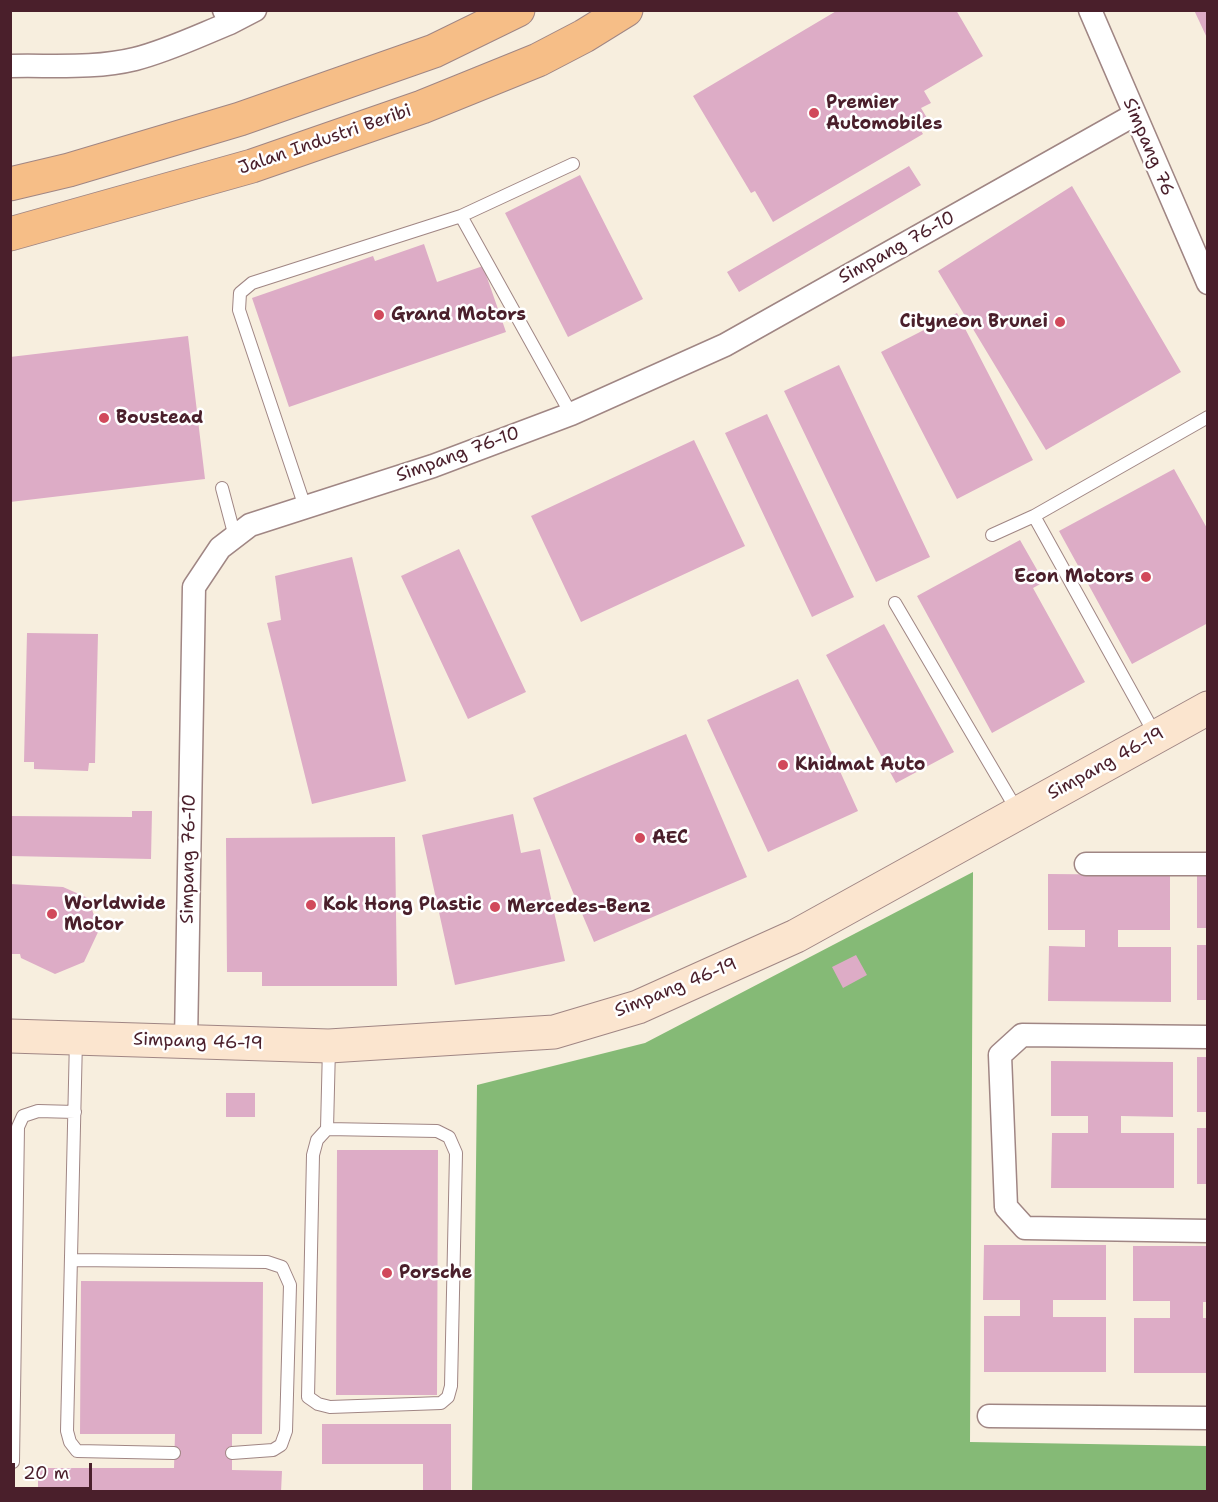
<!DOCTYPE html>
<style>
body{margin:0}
#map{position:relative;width:1218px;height:1502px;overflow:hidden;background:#f7eede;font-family:"Shantell Sans",sans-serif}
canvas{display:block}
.frame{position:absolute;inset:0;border:12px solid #4a1f2b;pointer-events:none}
.scale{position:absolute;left:12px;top:1463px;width:80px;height:27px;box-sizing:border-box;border:3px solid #4a1f2b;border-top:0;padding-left:8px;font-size:18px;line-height:21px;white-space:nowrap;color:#4a1f2b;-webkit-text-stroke:4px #fff;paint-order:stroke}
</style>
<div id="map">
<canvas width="1218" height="1502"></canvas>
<div class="frame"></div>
<div class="scale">20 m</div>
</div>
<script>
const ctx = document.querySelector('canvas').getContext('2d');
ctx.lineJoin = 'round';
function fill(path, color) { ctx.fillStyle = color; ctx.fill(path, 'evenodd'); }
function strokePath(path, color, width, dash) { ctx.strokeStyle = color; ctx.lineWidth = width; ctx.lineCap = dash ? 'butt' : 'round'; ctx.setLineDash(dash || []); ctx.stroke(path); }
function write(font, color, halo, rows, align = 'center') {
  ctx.font = font + ' "Shantell Sans",sans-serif'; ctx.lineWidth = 5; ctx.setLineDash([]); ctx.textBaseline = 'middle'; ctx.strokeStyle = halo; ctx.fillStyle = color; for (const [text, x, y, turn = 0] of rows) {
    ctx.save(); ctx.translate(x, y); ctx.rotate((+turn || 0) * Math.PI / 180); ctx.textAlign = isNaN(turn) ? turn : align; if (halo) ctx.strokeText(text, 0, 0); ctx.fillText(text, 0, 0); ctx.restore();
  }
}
fill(new Path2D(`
 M973 872 970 1442 1207 1446V1491L472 1492 477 1085 645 1043Z`), '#85ba76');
fill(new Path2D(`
 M838 10H956L983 56 924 91 931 103 921 108 927 118 917 124 923 134 773 222 755 191 751 193 693 96Z
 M1194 10H1208V40Z
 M909 166 921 185 739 292 727 272Z
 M580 175 643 299 568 337 505 213Z
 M1072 186 1181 372 1046 450 938 271Z
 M424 244 437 282 483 266 506 332 289 407 252 298 373 256 375 261Z
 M957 313 1033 460 957 499 881 352Z
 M188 336 205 479 10 502V357Z
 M839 365 930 557 876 582 784 391Z
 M767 414 854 597 812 617 725 433Z
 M694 440 745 546 581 622 531 516Z
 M1174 469 1208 530V623L1132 664 1059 531Z
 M1020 540 1044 582 1033 588 1085 682 992 733 917 596Z
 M459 549 526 692 468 719 401 576Z
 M352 557 406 781 312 804 267 623 281 620 275 576Z
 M884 624 954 752 896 783 826 655Z
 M27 633 98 634 95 763H89L88 771 34 769V762H24Z
 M798 679 858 811 768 852 707 720Z
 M686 734 747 877 594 942 533 798Z
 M132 811H152L151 859 10 856V816L132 817Z
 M513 814 521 853 540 849 565 961 455 985 422 835Z
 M395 837 397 986H262V972H227L226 838Z
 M1197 873H1208V928H1197Z
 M1048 874 1170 875V930H1118V947H1171V1002L1048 1001 1049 946 1085 947V930H1048Z
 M10 884 63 887 88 898 99 930 84 962 55 974 21 958 20 954H10Z
 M1197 945H1208V1000H1197Z
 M856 955 867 975 843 988 832 967Z
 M1197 1057H1208V1112H1197Z
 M1051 1061 1173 1062V1117L1121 1116V1133H1174V1188H1051L1052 1133H1088V1116H1051Z
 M226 1093H255V1117H226Z
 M1197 1128H1208V1184H1197Z
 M337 1150H438L437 1395H336Z
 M984 1245H1106V1300H1053V1317H1106V1372H984V1316H1020V1300H983Z
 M1133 1246H1208V1302H1203V1318H1208V1373H1134V1318H1170V1301H1133Z
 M81 1281 263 1282 262 1434H232V1470L282 1471 281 1492H38V1468H174L175 1434H80Z
 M322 1424H451V1492H423V1464H322Z`), '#ddacc6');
const lane = new Path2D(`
 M461 216 573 164
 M222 488 235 537
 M305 507 239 310 240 293 252 283 461 216 571 414
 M992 535 1034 516
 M895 603 1018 812
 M1156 736 1034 516 1208 417
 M76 1039 67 1431 70 1442 77 1451 174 1453
 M327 1129 437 1131 449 1137 456 1153 451 1386 448 1397 441 1403 330 1407 318 1404 308 1397 313 1155 317 1140 327 1129 329 1047
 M72 1260 267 1262 282 1267 290 1285 286 1431 281 1445 273 1450 232 1453
 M13 1462 18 1127 23 1116 38 1111 75 1112`);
const street = new Path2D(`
 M224 10 230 23 255 10
 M1090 10 1208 283
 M10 66C52 65 94 69 135 59 167 51 198 36 230 23
 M1086 864H1208
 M1208 1037 1022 1035 1000 1055 1006 1207 1025 1228 1208 1231
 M186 1041 194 587 220 548 250 525 433 466 571 414 725 345 1134 115
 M989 1416 1208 1418`);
const secondary = new Path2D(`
 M10 1036 329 1046 554 1032 638 1007 796 936 1208 708`);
const primary = new Path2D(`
 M10 184 69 170 240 119 434 51 518 10
 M10 234 252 166 422 107 538 60 584 36 626 10`);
strokePath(lane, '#a08684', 14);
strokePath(street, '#a08684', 25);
strokePath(secondary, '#a08684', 35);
strokePath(primary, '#a08684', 35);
strokePath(lane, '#fff', 12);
strokePath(street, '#fff', 22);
strokePath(secondary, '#fbe5cf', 33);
strokePath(primary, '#f6be87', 33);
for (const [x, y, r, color] of [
 [814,113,6,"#d1495b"],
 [379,315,6,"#d1495b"],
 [1060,322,6,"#d1495b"],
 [104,418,6,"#d1495b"],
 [1146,577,6,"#d1495b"],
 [783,765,6,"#d1495b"],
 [640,838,6,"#d1495b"],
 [311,905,6,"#d1495b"],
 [495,907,6,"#d1495b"],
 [52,914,6,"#d1495b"],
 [387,1273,6,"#d1495b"]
]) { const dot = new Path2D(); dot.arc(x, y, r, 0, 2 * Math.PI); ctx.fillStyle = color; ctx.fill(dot); strokePath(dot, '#fff', 2); }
write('bold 18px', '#4a1f2b', '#fff', [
 ["Premier",826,103],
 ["Automobiles",826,124],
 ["Grand Motors",391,315],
 ["Cityneon Brunei",1048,322,"right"],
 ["Boustead",116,418],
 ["Econ Motors",1134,577,"right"],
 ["Khidmat Auto",795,765],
 ["AEC",652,838],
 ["Worldwide",64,904],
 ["Motor",64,925],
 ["Kok Hong Plastic",323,905],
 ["Mercedes-Benz",507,907],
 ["Porsche",399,1273]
], 'left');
write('18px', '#4a1f2b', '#fff', [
 ["Jalan Industri Beribi",325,140,-19],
 ["Simpang 76",1148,147,67],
 ["Simpang 76-10",897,248,-29],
 ["Simpang 76-10",458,455,-20],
 ["Simpang 46-19",1106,764,-29],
 ["Simpang 76-10",189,859,-89],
 ["Simpang 46-19",676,988,-22],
 ["Simpang 46-19",198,1042,2]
]);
</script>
